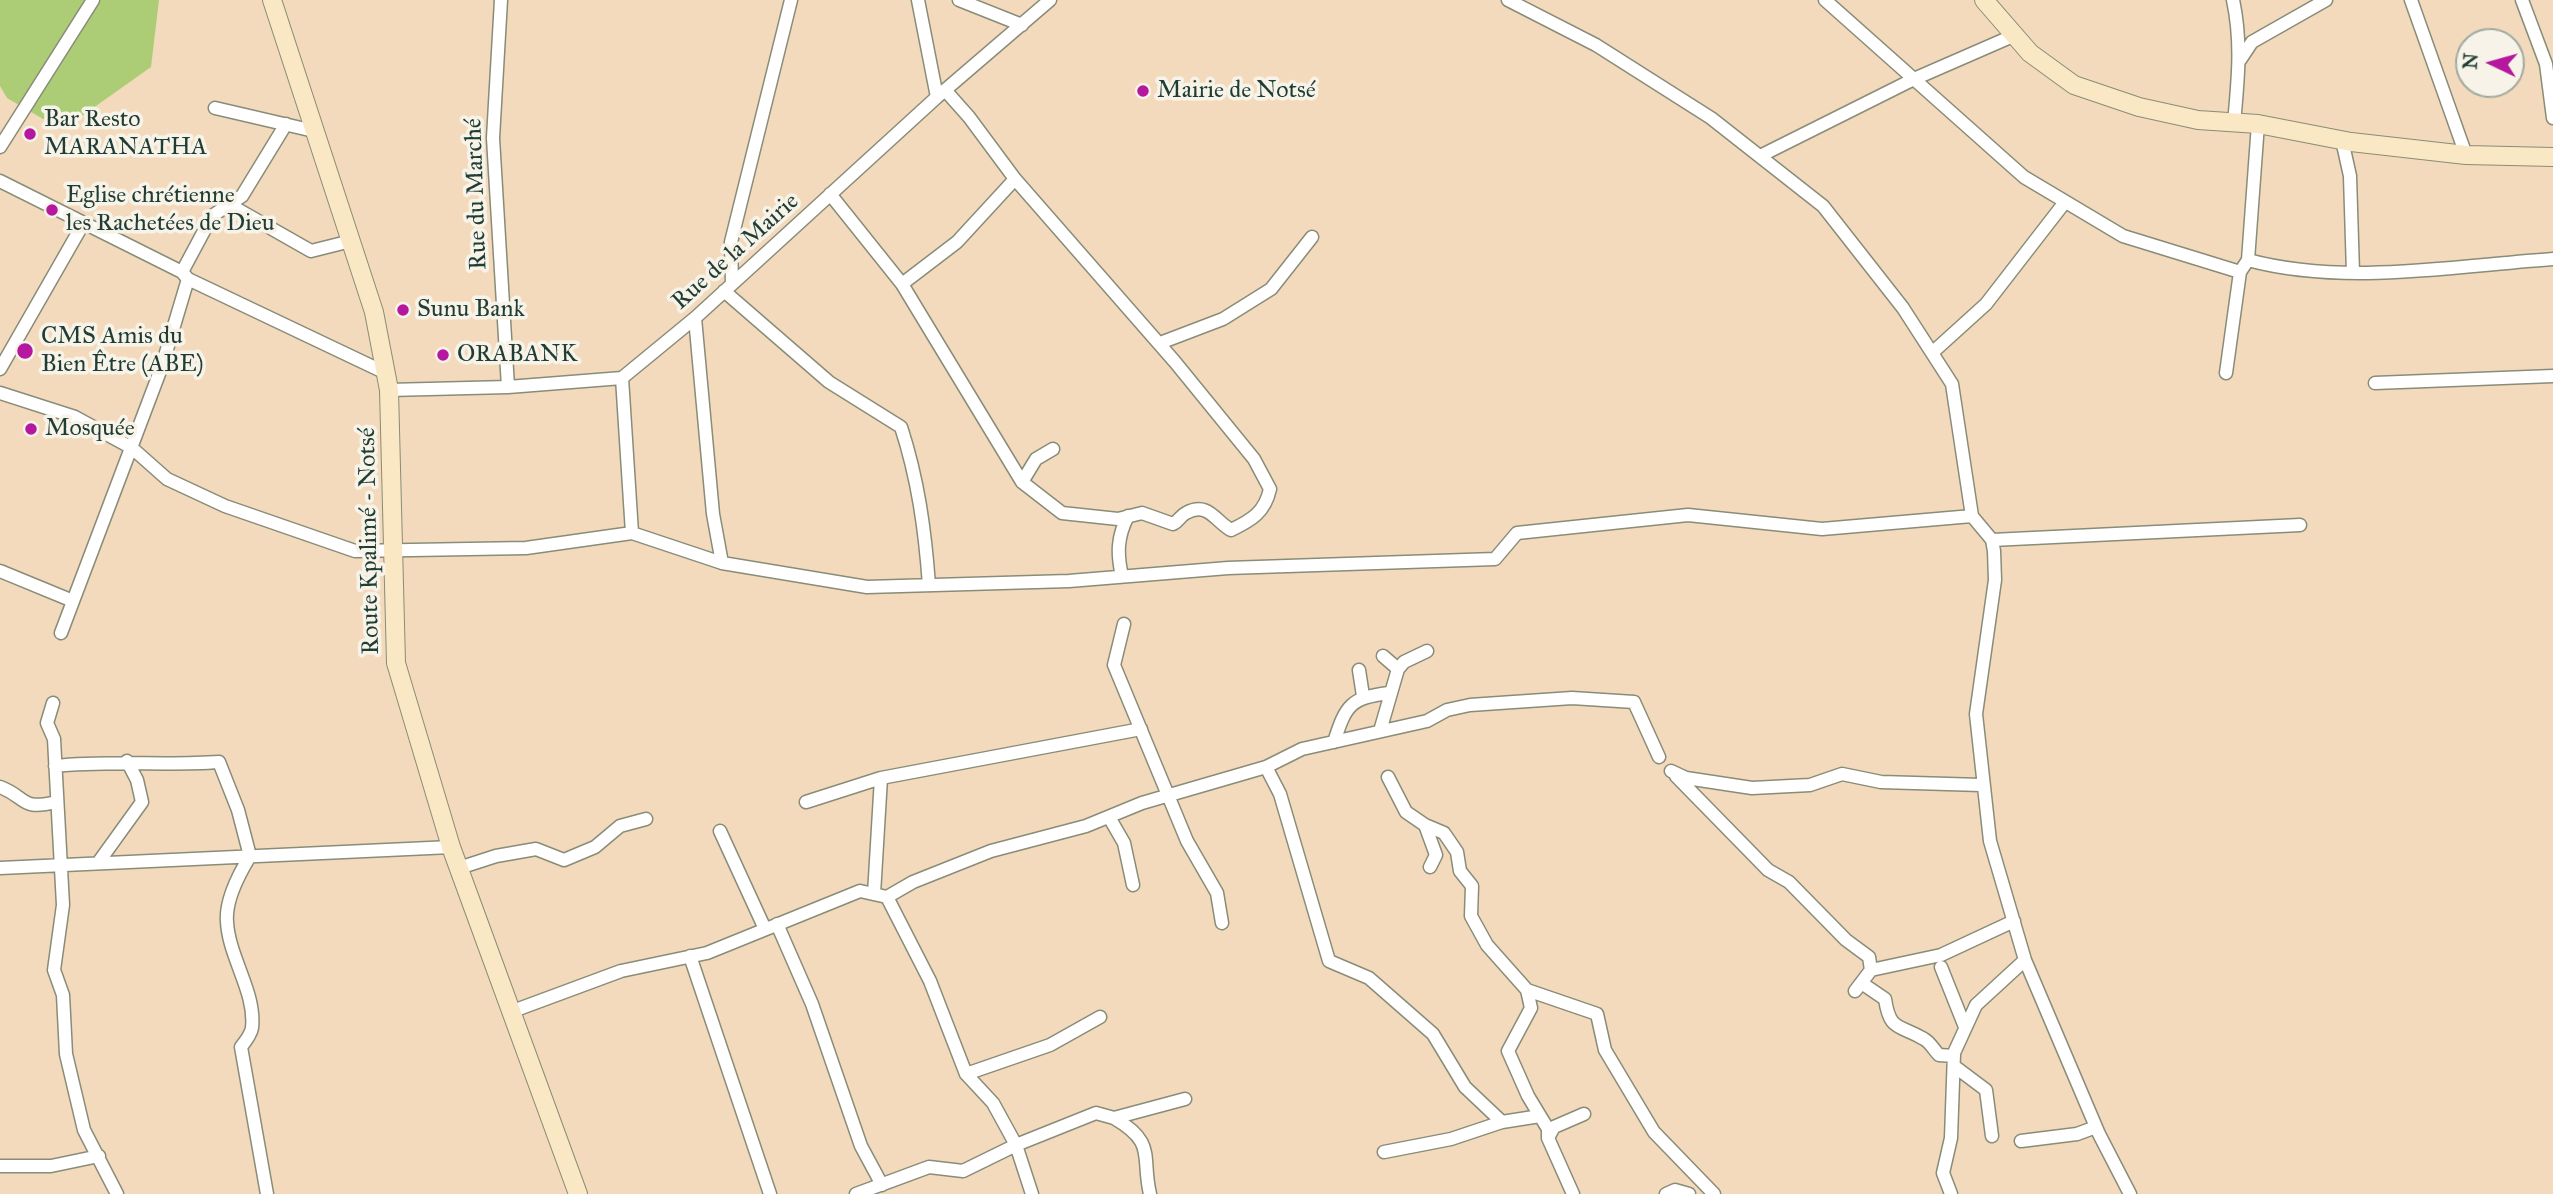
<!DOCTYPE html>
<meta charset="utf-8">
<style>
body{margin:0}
#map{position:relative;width:2553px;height:1194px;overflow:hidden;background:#f3dabc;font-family:"IM FELL Great Primer",serif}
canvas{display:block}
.north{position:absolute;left:2455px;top:28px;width:70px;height:70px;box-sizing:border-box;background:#f7f3e8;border:2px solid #a1aaa0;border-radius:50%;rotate:275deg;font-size:19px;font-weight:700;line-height:28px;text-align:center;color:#1f3d34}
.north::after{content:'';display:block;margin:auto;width:24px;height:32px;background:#b5179e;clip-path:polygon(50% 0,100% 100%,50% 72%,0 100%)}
</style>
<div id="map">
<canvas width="2553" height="1194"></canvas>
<div class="north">N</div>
</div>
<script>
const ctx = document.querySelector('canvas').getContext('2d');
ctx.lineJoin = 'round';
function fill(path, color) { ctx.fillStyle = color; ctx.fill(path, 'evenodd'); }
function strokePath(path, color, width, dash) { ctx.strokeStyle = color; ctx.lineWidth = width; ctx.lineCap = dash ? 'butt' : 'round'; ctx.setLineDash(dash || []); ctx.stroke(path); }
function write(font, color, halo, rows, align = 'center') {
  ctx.font = font + ' "IM FELL Great Primer",serif'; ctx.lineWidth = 7; ctx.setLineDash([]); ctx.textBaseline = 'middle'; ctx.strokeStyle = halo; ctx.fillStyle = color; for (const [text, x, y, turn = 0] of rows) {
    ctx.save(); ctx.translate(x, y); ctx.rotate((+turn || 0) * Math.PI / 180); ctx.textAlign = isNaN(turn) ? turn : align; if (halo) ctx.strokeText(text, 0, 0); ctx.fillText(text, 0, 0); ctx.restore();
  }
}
fill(new Path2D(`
 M0 0H159L151 67 62 130 7 98 0 86Z`), '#accd76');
const street = new Path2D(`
 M501 0 493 138 508 387
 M918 0 937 97
 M959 0 1022 25
 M1508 0 1596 45 1711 118 1823 206 1903 308 1952 384 1972 516 1992 540 1994 551 1995 580 1976 714 1990 841 2025 960 2099 1134 2130 1194
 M1825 0 2024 177 2123 236 2240 272
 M2233 0C2242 42 2238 80 2234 123
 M2411 0 2466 155
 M2522 0 2546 64 2553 118
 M2240 60 2252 42 2326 0
 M215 108 314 131
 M2342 140 2350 176 2353 273
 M0 147 93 0
 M1760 156 1914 79 2015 35
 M0 181 182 272 188 279 388 374
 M830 194 902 284 1022 482 1062 513 1118 519 1142 513 1173 524C1179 521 1180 516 1186 513 1208 501 1215 521 1231 530 1252 520 1265 512 1270 489L1254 459 1175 362 1015 179 969 117 945 90
 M230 205 311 251 351 241
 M2248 260C2344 286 2455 266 2553 259
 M182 272 212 216 242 196 286 124
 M732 283 731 242 791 0
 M902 284 957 242 1015 179
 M724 291 829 382 901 427C918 479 925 530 929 585
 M695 318 713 514 722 563
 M1160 343 1223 319 1271 289 1312 237
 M1933 352 1986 304 2065 202
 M0 369 83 224
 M2226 373 2240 272 2248 260 2258 124
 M622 378 632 533
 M2375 383 2553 376
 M389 390 508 387 622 378 695 318 937 97 1050 0
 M0 393 75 417 132 448 167 479 225 506 355 551 526 548 632 533 722 563 867 587 1069 581 1228 568 1495 559 1517 533 1688 515 1822 529 1972 516
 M1022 482 1036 459 1053 449
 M1992 540 2300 525
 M0 571 73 601
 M1122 576C1117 554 1117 537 1128 516
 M1124 624 1114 665 1187 841 1217 893 1222 923
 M61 633 162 366 188 279
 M1383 656 1398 669
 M1359 670 1363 696
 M53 703 47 723 54 739 63 905 54 970 63 995 66 1054 84 1130 117 1194
 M1380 731 1398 669 1404 662 1427 651
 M1334 742C1346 705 1350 698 1389 693
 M55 766C110 760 164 766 219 762L238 810 250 856C239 874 225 900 227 922 229 958 256 992 252 1028 251 1034 245 1042 241 1047L267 1194
 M1266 767 1280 794 1329 961 1369 978 1433 1034 1465 1087 1502 1122 1540 1116
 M1671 771 1686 778 1752 788 1810 785 1842 774 1881 782 1981 785
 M1676 776 1768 870 1789 882 1846 940 1869 957 1871 970
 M1388 777 1406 812 1425 825 1436 855 1430 867
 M0 787C27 797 20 811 56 802
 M806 802 881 778
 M1109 817 1124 843 1133 885
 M1425 825 1444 833 1457 852 1460 871 1472 886 1471 916 1487 945 1527 990 1597 1014 1605 1050 1654 1132 1714 1194
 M720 831 765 929
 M98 863 142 802 137 780 127 761
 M0 868 451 847
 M459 868 496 856 536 849 564 860 595 847 620 826 646 819
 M874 894 881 778 1141 729
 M887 897 930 981 966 1074 993 1103 1016 1145 1032 1194
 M777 924 812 1004 861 1146 882 1185
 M690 956 770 1194
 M1941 967 1965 1027
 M1863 984 1885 999C1890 1032 1899 1024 1924 1039 1930 1042 1934 1050 1939 1055L1954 1056
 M1527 990 1531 1008 1508 1051 1528 1096 1548 1129V1138L1573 1194
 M1855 991 1871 970 1941 955 2014 921
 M513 1011 621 971 707 953 860 891 887 897 913 882 991 851 1086 826 1142 803 1266 767 1302 749 1427 721 1447 710 1470 705 1572 698 1634 702 1659 757
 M1954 1066 1986 1090 1992 1136
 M966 1074 1050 1045 1100 1017
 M1114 1118C1157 1143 1141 1156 1150 1194
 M1548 1138 1554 1127 1584 1114
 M2021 1141 2077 1134 2096 1127
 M1384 1152 1451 1139 1502 1122
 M0 1166H51L99 1156
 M856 1194 929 1167 963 1171 1016 1145 1096 1113 1114 1118 1185 1099
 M1666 1194 1675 1190 1689 1194
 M1951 1194 1943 1173 1951 1138 1954 1053 1976 1005 2025 960`);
const secondary = new Path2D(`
 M272 0 374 312 389 390 396 663 451 847 578 1194
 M1984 0 2030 53 2074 85 2139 107 2198 120 2258 124 2351 142 2466 155 2553 157`);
strokePath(street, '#898c78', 15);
strokePath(secondary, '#898c78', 20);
strokePath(street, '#fff', 12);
strokePath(secondary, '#fae7c3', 18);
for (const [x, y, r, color] of [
 [1143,91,7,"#b5179e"],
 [30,134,7,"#b5179e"],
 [52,210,7,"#b5179e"],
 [403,310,7,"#b5179e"],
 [25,351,9,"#b5179e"],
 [443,355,7,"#b5179e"],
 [31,429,7,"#b5179e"]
]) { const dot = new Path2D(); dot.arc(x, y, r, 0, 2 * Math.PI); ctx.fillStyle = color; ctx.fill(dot); strokePath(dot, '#f7f3e8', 2.5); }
write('24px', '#1f3d34', '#f7f3e8', [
 ["Mairie de Notsé",1157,91],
 ["Bar Resto",44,120],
 ["MARANATHA",44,148],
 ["Eglise chrétienne",66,196],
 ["les Rachetées de Dieu",66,224],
 ["Sunu Bank",417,310],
 ["CMS Amis du",41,337],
 ["Bien Être (ABE)",41,365],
 ["ORABANK",457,355],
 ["Mosquée",45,429]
], 'left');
write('24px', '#1f3d34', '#f7f3e8', [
 ["Rue du Marché",477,194,-92],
 ["Rue de la Mairie",736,252,-42],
 ["Route Kpalimé - Notsé",370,541,-91]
]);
</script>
